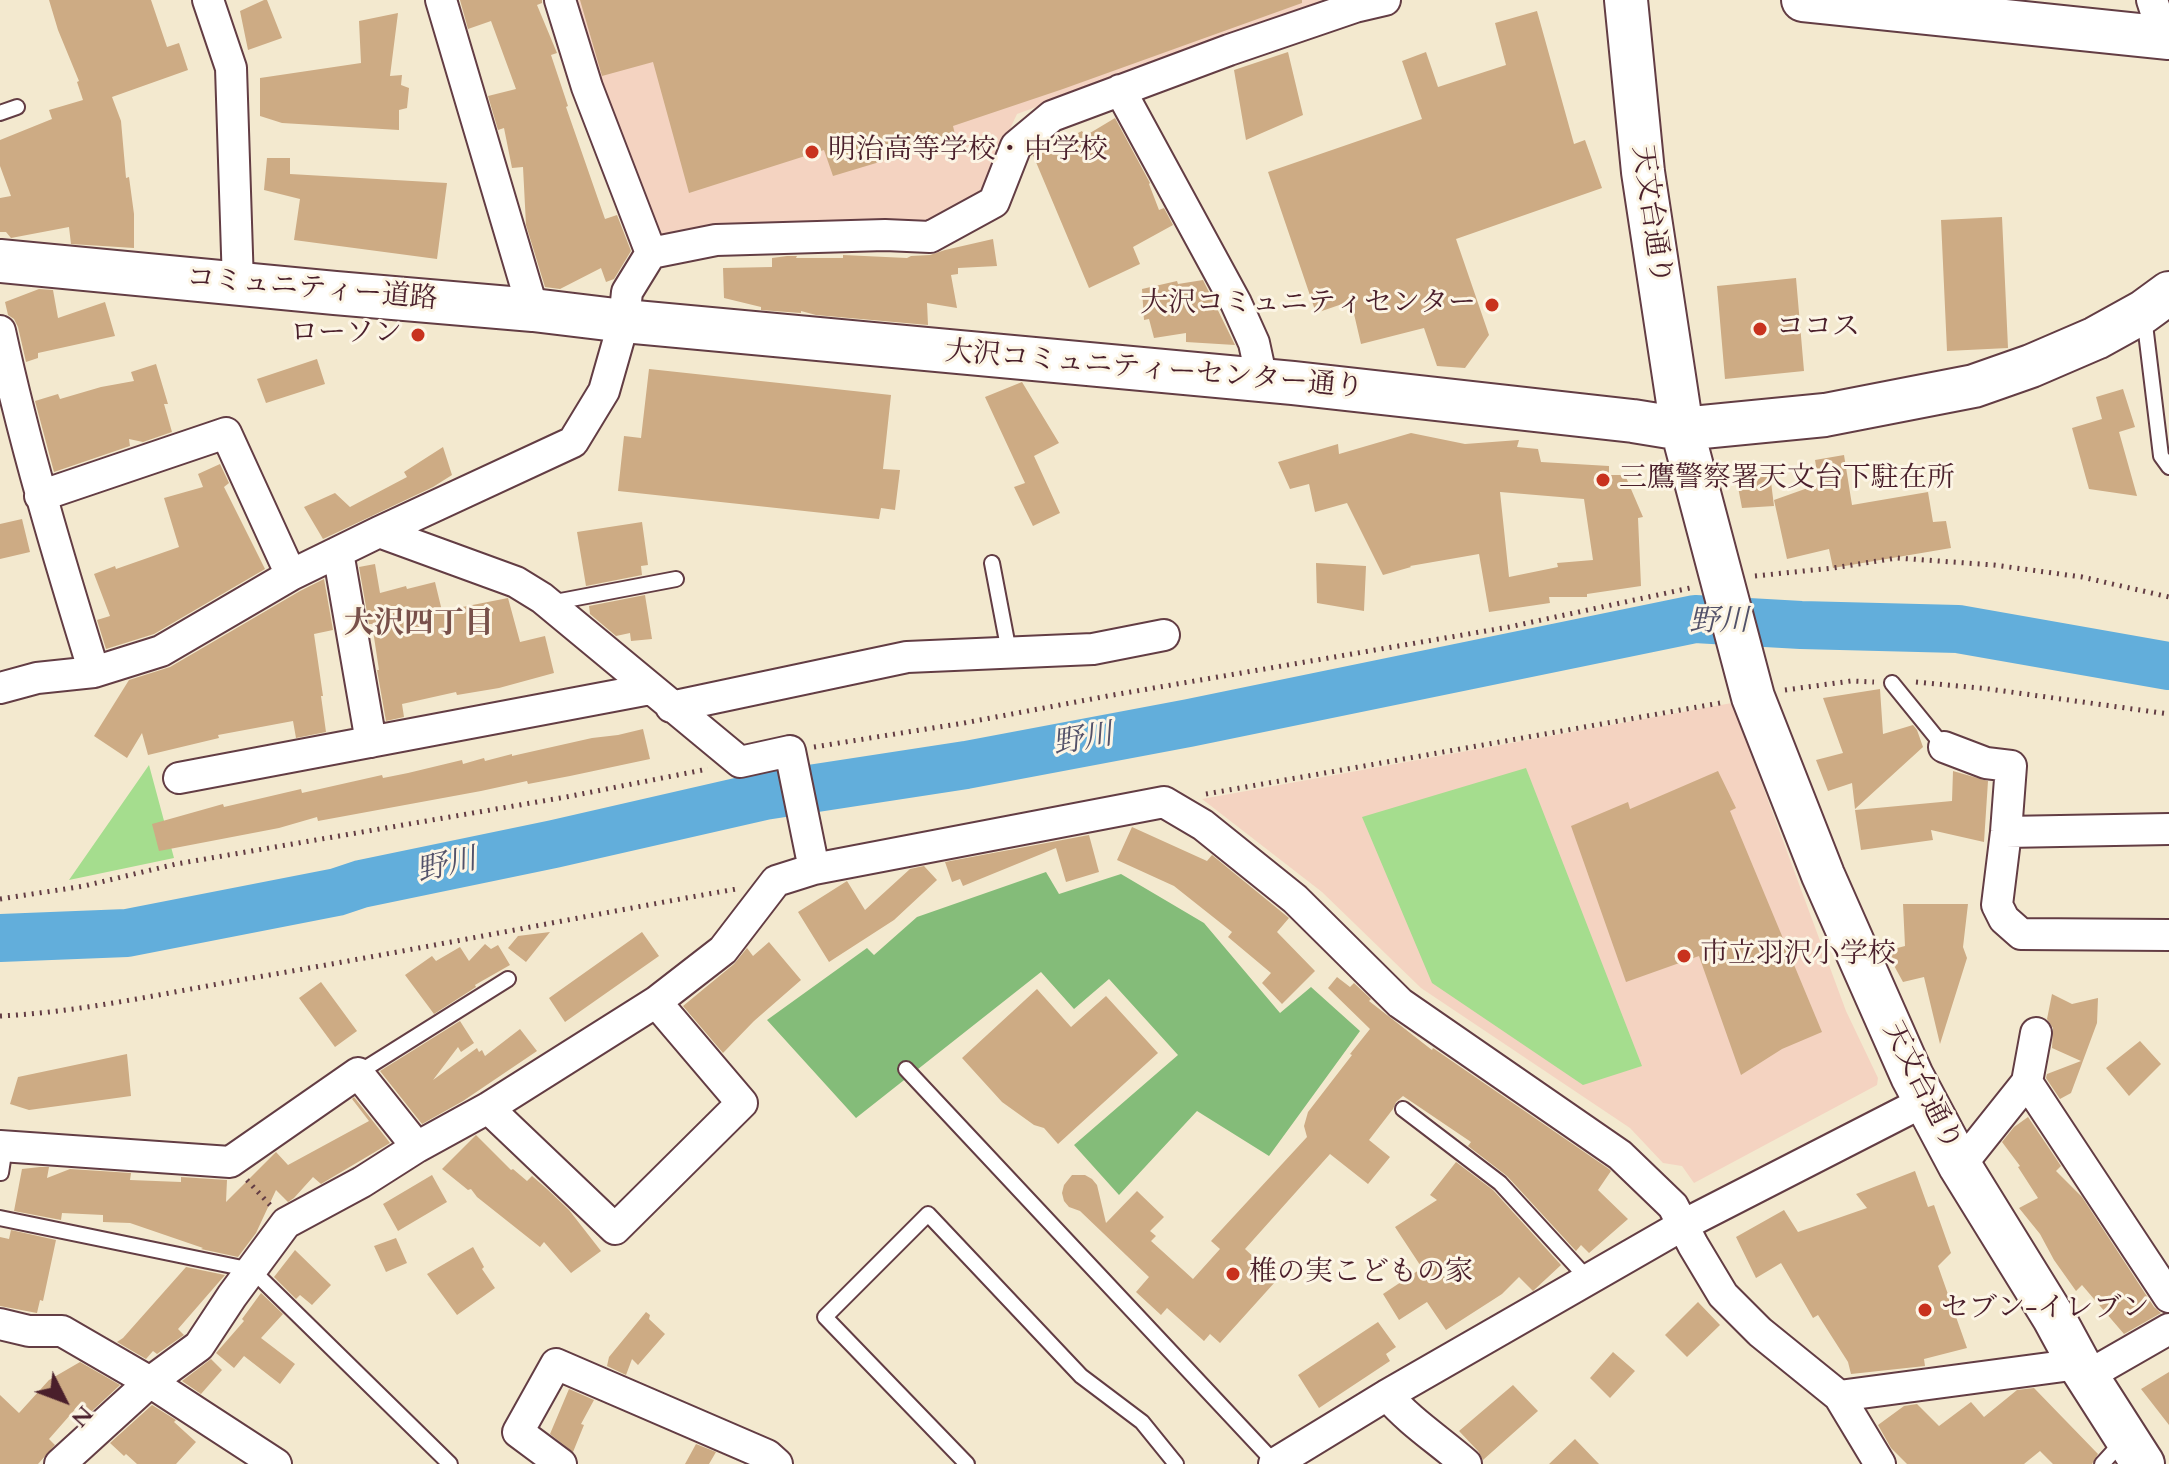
<!DOCTYPE html>
<meta charset="utf-8">
<style>
body{margin:0}
#map{position:relative;width:2169px;height:1464px;overflow:hidden;background:#f3e9cf;font-family:Cardo,serif}
canvas{display:block}
.north{position:absolute;left:24px;top:1360px;width:80px;height:80px;-webkit-text-stroke:6px #fcf5e5;paint-order:stroke;rotate:132deg;font-size:22px;font-weight:700;line-height:32px;text-align:center;color:#4a1f2b}
.north::after{content:'';display:block;margin:auto;width:28px;height:36px;background:#4a1f2b;clip-path:polygon(50% 0,100% 100%,50% 72%,0 100%)}
</style>
<div id="map">
<canvas width="2169" height="1464"></canvas>
<div class="north">N</div>
</div>
<script>
const ctx = document.querySelector('canvas').getContext('2d');
ctx.lineJoin = 'round';
function fill(path, color) { ctx.fillStyle = color; ctx.fill(path, 'evenodd'); }
function strokePath(path, color, width, dash) { ctx.strokeStyle = color; ctx.lineWidth = width; ctx.lineCap = dash ? 'butt' : 'round'; ctx.setLineDash(dash || []); ctx.stroke(path); }
function write(font, color, halo, rows, align = 'center') {
  ctx.font = font + ' Cardo,"Noto Serif JP",serif'; ctx.lineWidth = 6; ctx.setLineDash([]); ctx.textBaseline = 'middle'; ctx.strokeStyle = halo; ctx.fillStyle = color; for (const [text, x, y, turn = 0] of rows) {
    ctx.save(); ctx.translate(x, y); ctx.rotate((+turn || 0) * Math.PI / 180); ctx.textAlign = isNaN(turn) ? turn : align; if (halo) ctx.strokeText(text, 0, 0); ctx.fillText(text, 0, 0); ctx.restore();
  }
}
fill(new Path2D(`
 M572 0H1330L1017 114 981 190 924 224 657 239 600 92Z
 M1732 703 1846 1011 1878 1078 1877 1085 1694 1183 1682 1166 1663 1163 1630 1128 1421 988 1322 892 1202 799Z`), '#f4d3c1');
fill(new Path2D(`
 M149 765 174 858 69 880Z
 M1526 768 1642 1066 1583 1085 1432 983 1362 817Z`), '#a5dd8e');
fill(new Path2D(`
 M1046 872 1059 894 1121 874 1204 923 1280 1013 1311 987 1360 1031 1269 1156 1197 1111 1119 1195 1074 1145 1178 1055 1109 979 1074 1009 1041 972 856 1118 767 1020 867 948 874 955 917 917Z`), '#84bc79');
strokePath(new Path2D(`
 M0 938 127 933 337 892 361 884 554 844 764 796 966 765 1189 723 1695 619 1801 625 1958 629 2169 666`), '#62aedb', 48);
fill(new Path2D(`
 M49 0H151L167 47 179 43 188 70 112 97 121 121 126 178 129 177 134 214V248L71 244 69 227 11 238 6 232H0V198L11 196 0 166V140L52 119 49 110 83 100 77 82 79 81 58 30Z
 M264 0H267L282 38 248 50 240 11Z
 M460 0H542V3L537 5 557 53 551 55 568 106 566 107 605 219 617 215 631 251 614 279 606 282 601 268 560 289 545 287 526 225 523 167 512 168 504 128 498 130 488 96 516 89 491 21 468 29Z
 M580 0H1302V3L1063 89 953 126 956 139 833 176 824 150 689 193 653 62 602 76Z
 M1537 11 1574 144 1585 140 1602 188 1456 239 1489 335 1465 368 1437 366 1424 328 1361 344 1351 301 1316 313 1268 172 1422 119 1402 61 1426 52 1438 87 1506 65 1495 23Z
 M398 13 390 76 402 75 401 85 409 88 407 108 399 110V130L282 123 260 116V78L361 63 359 21Z
 M1288 52 1303 115 1246 140 1234 70Z
 M1115 118 1150 183 1149 184 1159 210 1164 208 1173 225 1133 247 1140 264 1089 288 1033 155 1082 131 1085 136Z
 M267 158H290V174L447 183 437 259 294 240 300 199 264 190Z
 M2002 217 2008 348 1947 351 1941 220Z
 M993 239 997 266 958 268V274L951 275 957 308 927 303 928 325 816 315 801 311V313L761 310V307L724 298 723 268 772 267V258L787 256H797L796 258H843V255L907 258 911 256 930 255 945 250Z
 M1796 278 1804 371 1725 379 1717 286Z
 M1203 280 1235 345 1186 342V333L1154 338 1149 319 1144 320 1142 289 1177 281 1178 284Z
 M39 289 53 290 58 318 105 302 115 336 38 353V358L26 362 18 327 14 319 8 315 5 302Z
 M317 359 325 384 266 403 257 379Z
 M156 364 168 404H164L172 432 143 442 129 439 130 446 54 472 35 401 58 394 60 399 101 387 134 381 131 372Z
 M649 369 891 395 883 469 900 470 895 510 881 508 879 519 618 491 624 436 641 438Z
 M1022 382 1059 443 1034 456 1060 513 1033 526 1014 487 1025 483 985 397Z
 M2123 389 2135 427 2119 432 2137 496 2089 489 2072 428 2102 419 2096 397Z
 M1411 433 1465 444 1519 440 1517 447 1538 449 1541 462 1609 466V475H1625L1643 517 1638 518 1641 586 1587 594V597H1549L1550 603 1489 612 1479 554 1410 566 1411 567 1383 575 1347 503 1315 512 1309 484 1290 489 1278 462 1338 444 1339 454ZM1500 492 1584 499 1593 560 1557 563 1558 567 1509 577Z
 M443 447 452 475 433 487 323 539 304 507 335 493 350 507 407 477 404 472Z
 M1844 455 1852 505 1928 492 1933 522 1946 521 1951 548 1833 568 1829 549 1787 559 1774 500 1819 484 1815 460Z
 M220 464 229 483 224 487 265 569 154 634 106 649 97 620 110 616 94 574 115 566 116 569 179 547 164 498 203 487 198 474Z
 M1752 474H1770L1774 506 1742 508 1738 487Z
 M22 519 30 552 0 559V524Z
 M642 522 648 565 641 566 642 575 586 586 577 532Z
 M1316 563 1366 566 1364 611 1317 603Z
 M375 564 380 593 406 586 407 589 435 582 442 611 508 598 520 642 545 636 554 673 499 688 457 695 456 692 402 704 404 717 386 721 377 670H379L372 624H369L359 567Z
 M324 579 333 630 314 634 323 696H321L326 732 296 738 293 721 218 735 219 738 148 755 142 733 127 758 94 736 129 680 170 667 300 591Z
 M645 595 652 639 631 641 630 633 616 636 590 614 589 606Z
 M1880 689 1883 734 1913 725 1917 730 1923 747 1855 809 1852 783 1828 791 1816 760 1843 753 1823 698Z
 M643 729 650 759 570 776 528 784 527 781 481 791 318 821 317 817 279 828 159 851 152 824 223 804 224 807 301 789 302 793 382 775 383 778 408 773 462 760 463 764 484 758 485 761 512 754V756L592 738 618 735Z
 M1718 771 1736 808 1730 811 1822 1032 1782 1049 1741 1075 1699 956 1626 982 1571 826 1628 802 1630 809Z
 M1953 771 1988 781 1984 842 1931 830 1933 840 1861 850 1855 810 1952 801Z
 M1132 827 1207 861 1212 855 1289 918 1277 932 1315 971 1282 1004 1262 983 1271 973 1228 937 1232 932 1174 886 1117 860Z
 M1089 835 1099 872 1066 882 1056 848 963 886 960 879 952 882 945 862Z
 M924 866 937 880 894 920 829 962 798 912 847 881 865 910 910 869Z
 M1903 904H1968L1963 947 1967 958 1940 1044 1924 977 1903 982 1886 951 1905 946Z
 M550 932 526 962 508 948 518 936Z
 M642 932 659 956 565 1022 549 998Z
 M769 942 801 980 754 1021 723 1053 683 1006 734 964 747 948 753 956Z
 M485 944 491 949 498 945 510 965 475 985 476 987 434 1014 405 975 432 956 436 961 460 947 469 961Z
 M1337 977 1350 987 1354 983 1371 999 1369 1001 1432 1050 1433 1048 1609 1169 1611 1171 1598 1190 1628 1219 1589 1253 1581 1245 1576 1251 1507 1176 1468 1146 1471 1142 1403 1096 1396 1102 1393 1109 1369 1140 1390 1157 1368 1184 1330 1154 1245 1249 1260 1263 1257 1266 1275 1282 1220 1343 1210 1334 1204 1341 1167 1308 1161 1315 1136 1292 1149 1277 1080 1211 1069 1207 1064 1201 1062 1193 1064 1185 1072 1175H1085L1092 1179 1097 1185 1106 1223 1137 1191 1164 1217 1150 1231 1156 1236 1151 1241 1193 1279 1220 1249 1211 1241 1307 1137 1304 1126 1308 1112 1352 1055 1350 1054 1370 1029 1328 988Z
 M321 982 357 1031 335 1047 299 998Z
 M1037 989 1071 1027 1106 996 1158 1053 1058 1144 1044 1128 1034 1125 1002 1102 962 1058Z
 M2052 994 2072 1004 2098 998 2097 1023 2071 1093 2060 1099 2046 1078 2047 1074 2081 1061 2052 1048 2053 1028 2047 1019Z
 M460 1021 474 1043 461 1052 458 1047 433 1080 477 1048 479 1052 482 1050 485 1056 520 1029 537 1051 463 1101 422 1124 380 1071Z
 M2140 1041 2161 1064 2129 1096 2106 1068Z
 M127 1054 131 1096 29 1110 10 1104 18 1077Z
 M354 1097 390 1143 321 1184 313 1177 294 1198 288 1202 276 1190 256 1233 238 1257 201 1249 203 1248 130 1223 103 1222V1215L62 1213 61 1220 14 1211 22 1169 40 1167H49L47 1178 70 1169 131 1173 130 1180 181 1182V1177L227 1180 226 1202 276 1152 288 1165 369 1121 352 1099Z
 M2028 1117 2061 1166 2056 1171 2082 1197 2154 1307 2161 1313 2124 1334 2082 1285 2076 1291 2054 1260 2040 1234 2019 1208 2038 1198 2018 1167 2020 1166 2002 1142 2014 1127Z
 M476 1135 511 1170 513 1169 527 1181 532 1176 547 1189 569 1210 601 1251 571 1273 544 1242 540 1247 477 1197 471 1189 468 1190 442 1169Z
 M1456 1162 1493 1190 1561 1265 1533 1291 1519 1277 1502 1294 1446 1330 1427 1302 1399 1320 1383 1294 1422 1268 1395 1227 1437 1200 1430 1195Z
 M1915 1171 1928 1207 1934 1205 1951 1253 1938 1266 1967 1348 1924 1359 1925 1366 1851 1374 1848 1362 1818 1315 1813 1318 1781 1263 1756 1278 1736 1237 1784 1210 1798 1232 1867 1208 1856 1194Z
 M432 1175 447 1202 398 1231 383 1204Z
 M11 1230 56 1240 43 1301 40 1300 37 1313 0 1306V1237L9 1239Z
 M396 1238 407 1263 386 1272 374 1246Z
 M473 1247 484 1267 482 1269 495 1288 457 1315 427 1274Z
 M295 1250 331 1285 312 1305 300 1295 296 1299 274 1277Z
 M186 1267 225 1275 178 1329 184 1335 157 1354 153 1351 146 1359 117 1342 123 1338Z
 M261 1293 283 1314 261 1338 295 1364 280 1384 244 1356 234 1368 216 1353 244 1321 242 1319Z
 M1698 1302 1720 1325 1687 1357 1665 1335Z
 M646 1312 650 1315 649 1319 665 1334 638 1365 632 1359 626 1375 607 1366 609 1357Z
 M1378 1322 1396 1347 1386 1354 1390 1361 1319 1408 1298 1375Z
 M1613 1352 1635 1371 1610 1398 1590 1378Z
 M211 1359 222 1370 201 1394 182 1381Z
 M80 1362 120 1385 92 1411 78 1406 49 1439 55 1445 38 1464H0V1395L19 1413 49 1380Z
 M2169 1372V1425L2141 1389Z
 M1513 1385 1538 1411 1483 1460 1478 1451 1459 1431Z
 M2034 1388 2098 1454 2092 1464H2053L2040 1451 2024 1464H1907L1891 1448 1878 1425 1904 1406 1917 1404 1939 1426 1971 1402 1984 1417 2017 1390Z
 M569 1389 594 1400 581 1424 584 1425 573 1452 550 1434Z
 M152 1405 176 1420 174 1422 196 1442 176 1464H137L126 1454 124 1456 110 1443Z
 M1575 1439 1599 1464H1549Z
 M696 1444 716 1452 709 1464H685Z`), '#cdab84');
const lane = new Path2D(`
 M0 113 17 107
 M2144 316 2161 456 2169 467
 M992 563 1009 652
 M550 603 676 579
 M1892 683 1944 747
 M906 1069 1275 1463
 M358 1073 508 979
 M1403 1109 1500 1183 1588 1279
 M1 1173 5 1147
 M0 1218 252 1270 450 1464
 M967 1464 825 1317 928 1214 1081 1376 1142 1422 1176 1464
 M2102 1464 2123 1441`);
const street = new Path2D(`
 M208 0 231 68 238 284
 M441 0 533 310
 M560 0 587 87 651 253
 M2152 0 2164 37
 M1120 90 1236 303 1254 343 1262 380
 M0 331C25 446 59 559 94 672
 M40 496 226 433 291 575
 M338 552 371 742
 M0 688 37 678 94 672 161 651 291 575 379 532 573 442 604 391 624 321 627 292 651 253 716 240 885 235 930 237 994 202 1016 146 1052 116 1229 50 1355 7 1385 0
 M671 707 907 657 1093 649 1164 635
 M1944 747 1986 763 2011 766 2006 832 1997 905 2004 919 2021 934 2169 935
 M179 778 650 689
 M2006 832 2169 829
 M814 869 1164 802 1203 825 1295 899 1400 1003 1620 1155 1673 1206 1693 1245 1723 1295 1760 1332 1839 1396 1880 1464
 M2027 1082 2169 1297
 M488 1108 615 1229 742 1103 656 1002
 M0 1146 230 1162 358 1073 417 1147
 M1960 1166 2027 1082 2036 1033
 M0 1324 29 1331H62L150 1382 276 1464
 M2087 1376 2169 1329
 M1387 1395C1410 1422 1440 1441 1466 1464
 M1839 1396 2079 1364
 M60 1464 150 1382 199 1346 232 1296 286 1223 362 1182 417 1147 488 1108 656 1002 723 950 776 881 814 869 790 751 740 762 542 598 516 582 379 532
 M561 1464 518 1432 556 1364 767 1455 777 1464
 M1274 1464 1387 1395 1683 1225 1925 1101`);
const secondary = new Path2D(`
 M1626 0 1643 172 1682 429 1753 697 1823 875 1912 1076 1960 1166 2054 1318 2079 1364 2143 1464
 M1803 0 2169 38
 M0 261 335 293 533 310 624 321 1293 383 1633 421 1682 429 1825 415 1974 386 2031 366 2096 338 2143 312 2169 293`);
strokePath(lane, '#633d44', 18);
strokePath(street, '#633d44', 34);
strokePath(secondary, '#633d44', 46);
strokePath(new Path2D(`
 M1755 576 1833 568 1897 558 1994 565 2082 577 2169 597
 M1916 682 1989 689 2169 714
 M1785 690 1851 681 1874 682
 M814 747 964 723 1113 695 1509 627 1690 588
 M1206 794 1720 703
 M0 899 84 886 176 864 566 797 708 769
 M0 1016C82 1012 165 993 246 979 410 951 573 918 736 889
 M247 1180 270 1205`), '#633d44', 5, [2, 6]);
strokePath(lane, '#fff', 14);
strokePath(street, '#fff', 30);
strokePath(secondary, '#fff', 42);
for (const [x, y, r, color] of [
 [812,152,8,"#c8321e"],
 [1492,305,8,"#c8321e"],
 [1760,329,8,"#c8321e"],
 [418,335,8,"#c8321e"],
 [1603,480,8,"#c8321e"],
 [1684,956,8,"#c8321e"],
 [1233,1274,8,"#c8321e"],
 [1925,1310,8,"#c8321e"]
]) { const dot = new Path2D(); dot.arc(x, y, r, 0, 2 * Math.PI); ctx.fillStyle = color; ctx.fill(dot); strokePath(dot, '#fcf5e5', 3); }
write('28px', '#4a1f2b', '#fcf5e5', [
 ["明治高等学校・中学校",828,152],
 ["大沢コミュニティセンター",1476,305,"right"],
 ["ココス",1776,329],
 ["ローソン",402,335,"right"],
 ["三鷹警察署天文台下駐在所",1619,480],
 ["市立羽沢小学校",1700,956],
 ["椎の実こどもの家",1249,1274],
 ["セブン-イレブン",1941,1310]
], 'left');
write('28px', '#4a1f2b', '#fcf5e5', [
 ["天文台通り",1650,215,82],
 ["コミュニティー道路",312,290,5],
 ["大沢コミュニティーセンター通り",1154,371,5],
 ["天文台通り",1921,1087,63]
]);
write('italic 30px', '#525169', '#fcf5e5', [
 ["野川",1719,623,-1],
 ["野川",1083,741,-10],
 ["野川",447,867,-13]
]);
write('bold 30px', '#78504a', '#fcf5e5', [
 ["大沢四丁目",419,625]
]);
</script>
